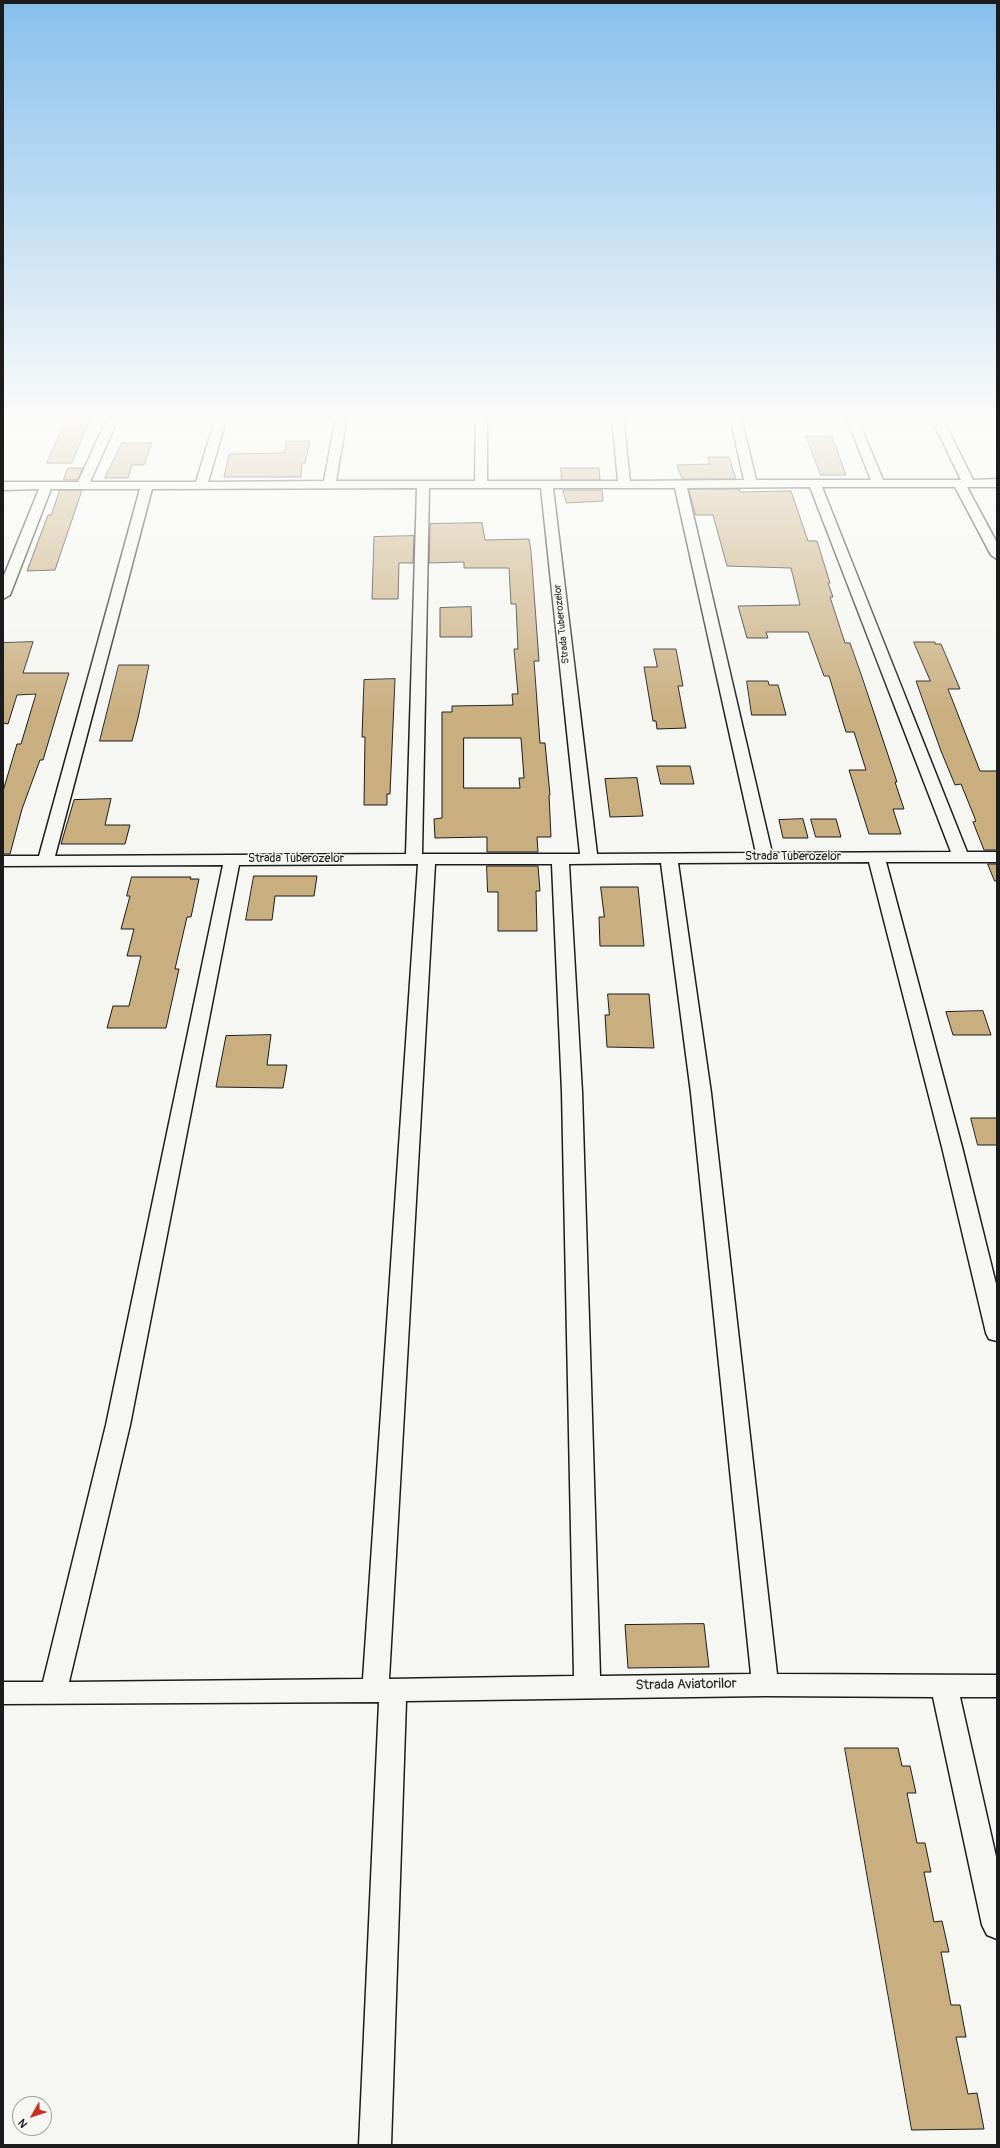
<!DOCTYPE html>
<style>
body{margin:0}
#map{position:relative;width:1000px;height:2148px;overflow:hidden;background:#f6f6f2;font-family:Pangolin,sans-serif}
canvas{display:block}
.frame{position:absolute;inset:0;border:4px solid #1c1c1c;pointer-events:none}
.north{position:absolute;left:12px;top:2096px;width:40px;height:40px;box-sizing:border-box;background:#f6f6f2;border:1px solid #9f9f9c;border-radius:50%;rotate:231deg;font-size:11px;font-weight:700;line-height:16px;text-align:center;color:#1c1c1c}
.north::after{content:'';display:block;margin:auto;width:14px;height:18px;background:#c8321e;clip-path:polygon(50% 0,100% 100%,50% 72%,0 100%)}
</style>
<div id="map">
<canvas width="1000" height="2148"></canvas>
<div class="frame"></div>
<div class="north">N</div>
</div>
<script>
const ctx = document.querySelector('canvas').getContext('2d');
ctx.lineJoin = 'round';
function fill(path, color) { ctx.fillStyle = color; ctx.fill(path, 'evenodd'); }
function strokePath(path, color, width, dash) { ctx.strokeStyle = color; ctx.lineWidth = width; ctx.lineCap = dash ? 'butt' : 'round'; ctx.setLineDash(dash || []); ctx.stroke(path); }
function write(font, color, halo, rows, align = 'center') {
  ctx.font = font + ' Pangolin,sans-serif'; ctx.lineWidth = 3; ctx.setLineDash([]); ctx.textBaseline = 'middle'; ctx.strokeStyle = halo; ctx.fillStyle = color; for (const [text, x, y, turn = 0] of rows) {
    ctx.save(); ctx.translate(x, y); ctx.rotate((+turn || 0) * Math.PI / 180); ctx.textAlign = isNaN(turn) ? turn : align; if (halo) ctx.strokeText(text, 0, 0); ctx.fillText(text, 0, 0); ctx.restore();
  }
}
const building = new Path2D(`
 M67 417H91L72 463H47Z
 M806 436H832L846 475H821Z
 M287 441H310L305 463H302L301 477H224L229 454 284 453Z
 M122 443H152L144 465H132L128 478H105Z
 M708 457H729L736 479H682L677 465 710 464Z
 M68 468H83L77 480H64Z
 M561 468H599L600 480H562Z
 M689 489H739L740 492 791 491 808 541H817L830 583H828L833 597H830L845 643H850L862 677 897 782H895L904 809H893L901 834H869L849 770H866L854 732H846L829 676H824L808 632H766L768 638H747L738 606 800 605 791 568 727 566 713 515H696Z
 M60 490H82L55 570 27 571 48 515H51Z
 M563 490H602L603 501 567 503Z
 M482 523 485 540 529 539 531 551 539 661H534L540 743H545L550 795H549L551 837H537L538 852H487V837L435 838 434 819 442 818V712H452V706L513 705 512 694H518L514 649H518L516 604H511L509 568H464V562L429 563 430 524ZM464 738H521L524 778H519L520 788H464Z
 M414 536 413 563H399L398 599H372L374 537Z
 M471 607 472 637H440V608Z
 M33 642 23 673H69L43 760H40L22 809 10 854H3V791L17 744H21L36 694 17 695 8 724 3 723V643Z
 M914 642H935V644H941L960 689H948L980 771H997V850H984L973 822 976 821 961 784 955 785 941 751 916 681H930Z
 M654 649H676L683 686H678L686 728 657 729 656 721H653L644 667H657Z
 M119 665H149L138 718 132 741H100Z
 M395 679 390 794H387V805H364L365 737H362L364 680Z
 M747 681H768L769 685H778L786 715H752Z
 M657 766H690L694 784H661Z
 M637 778 643 816 610 817 605 779Z
 M111 799 105 825H130L125 844H61L74 800Z
 M803 819 808 838H783L779 820Z
 M811 819H836L841 837H816Z
 M988 864H997V881H995Z
 M487 866H538L540 891H536L537 931H498V892H488Z
 M254 876H317L314 896H275L272 920H246Z
 M132 877H191L190 879H199L191 917H187L175 969H179L166 1028H107L113 1006H129L141 956H127L134 929H121L130 896H127Z
 M601 887H638L644 946H600L599 917H604Z
 M608 994H649L654 1048 607 1047 605 1015H609Z
 M983 1011 991 1035H953L946 1012Z
 M271 1035 267 1065H287L283 1088 216 1087 226 1036Z
 M971 1118H997V1145H978Z
 M704 1624 709 1667 628 1668 625 1625Z
 M845 1748H898L902 1766H910L916 1793H907L917 1843H925L931 1872H924L934 1922 942 1921 949 1952H941L951 2005H960L966 2037H956L968 2094 977 2093 984 2129 912 2130Z`);
fill(building, '#c9ae7f');
strokePath(building, '#1c1c1c', 1);
const minor = new Path2D(`
 M108 417H119L90 482H196L216 417H227L208 482 324 481 336 417H347L336 481H475L476 417H487V481H618L612 417H623L630 481 744 480 730 417H741L756 480H871L846 417H857L883 480H961L931 417H942L973 480 997 479V487H967L997 543V559L991 555 955 487H822L967 852H997V862H886L962 1147 997 1288V1341L989 1339 986 1333 942 1147 869 862 678 863 711 1093 777 1674 997 1675V1697H960L997 1861V1939L987 1935 982 1925 933 1697 765 1696 406 1701 391 2145H359L379 1702 3 1704V1682H43L106 1425 223 865 3 866V856H39L140 489H51L10 595 3 599V578L39 489 3 490V482H78ZM810 487 951 852 772 853 687 488ZM417 488 406 854 55 856 152 489ZM429 488H541L580 854H422ZM553 488H675L756 853 597 854ZM661 863 691 1093 751 1674 600 1676 582 1092 569 864ZM418 864 363 1679 69 1682 130 1425 239 865ZM435 864H552L562 1092 574 1676 389 1679Z`);
strokePath(minor, '#1c1c1c', 3);
fill(minor, '#f6f6f2');
const sky = ctx.createLinearGradient(0, 0, 0, 717);
sky.addColorStop(0, '#87c0ed');
sky.addColorStop(0.58, '#fbfbf9');
sky.addColorStop(1, '#fbfbf900');
ctx.fillStyle = sky;
ctx.fillRect(0, 0, 1000, 717);
write('10px', '#1c1c1c', '#f6f6f2', [
 ["Strada Tuberozelor",562,624,-96]
]);
write('12px', '#1c1c1c', '#f6f6f2', [
 ["Strada Tuberozelor",793,857],
 ["Strada Tuberozelor",296,859]
]);
write('14px', '#1c1c1c', '#f6f6f2', [
 ["Strada Aviatorilor",686,1685,-1]
]);
</script>
